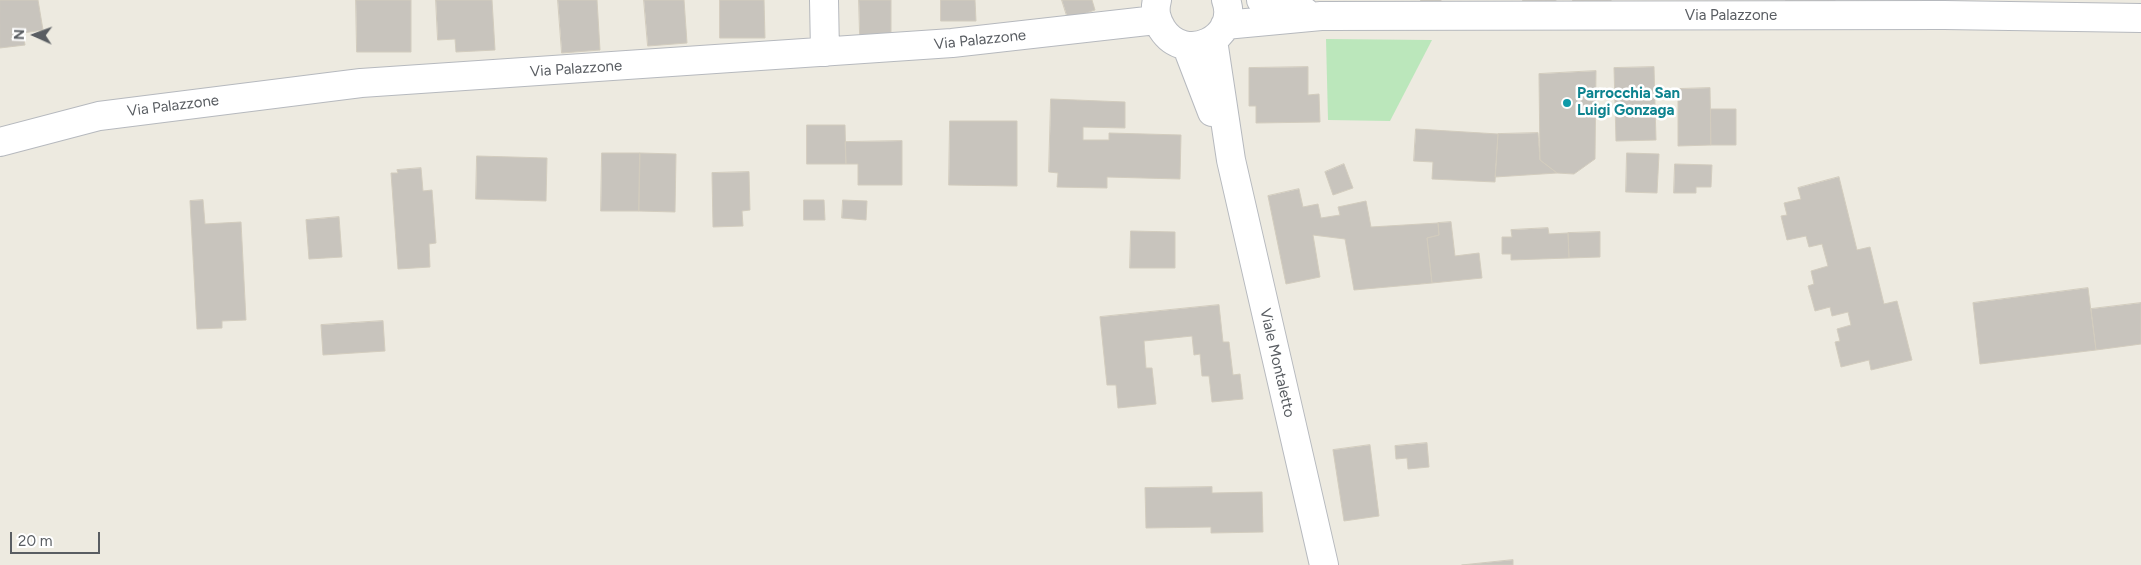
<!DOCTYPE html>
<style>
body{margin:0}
#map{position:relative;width:2141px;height:565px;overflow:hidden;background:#edeae0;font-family:Figtree,sans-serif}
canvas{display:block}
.north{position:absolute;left:10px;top:10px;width:50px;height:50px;-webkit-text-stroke:4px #fff;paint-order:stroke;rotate:272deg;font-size:14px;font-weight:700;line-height:20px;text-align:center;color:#595d62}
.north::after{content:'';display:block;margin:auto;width:18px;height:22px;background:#595d62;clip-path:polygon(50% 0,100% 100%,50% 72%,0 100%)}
.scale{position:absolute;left:10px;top:532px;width:90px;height:22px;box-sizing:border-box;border:2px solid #595d62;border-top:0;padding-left:6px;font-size:15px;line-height:18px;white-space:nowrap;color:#595d62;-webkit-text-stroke:4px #fff;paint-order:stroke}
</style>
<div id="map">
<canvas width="2141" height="565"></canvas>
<div class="north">N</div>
<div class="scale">20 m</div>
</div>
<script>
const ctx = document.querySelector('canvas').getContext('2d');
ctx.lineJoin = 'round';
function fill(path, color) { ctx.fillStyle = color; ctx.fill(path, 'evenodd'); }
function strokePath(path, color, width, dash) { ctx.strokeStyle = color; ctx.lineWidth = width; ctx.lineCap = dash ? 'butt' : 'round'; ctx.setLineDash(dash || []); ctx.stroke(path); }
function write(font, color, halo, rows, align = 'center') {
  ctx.font = font + ' Figtree,sans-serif'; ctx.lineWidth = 5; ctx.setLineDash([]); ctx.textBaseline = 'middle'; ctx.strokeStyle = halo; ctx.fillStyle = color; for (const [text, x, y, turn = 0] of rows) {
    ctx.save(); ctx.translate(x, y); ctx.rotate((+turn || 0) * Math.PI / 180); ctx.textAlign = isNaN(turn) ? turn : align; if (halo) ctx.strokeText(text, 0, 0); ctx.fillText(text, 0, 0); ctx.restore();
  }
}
fill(new Path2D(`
 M1326 39 1432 40 1390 121 1328 120Z`), '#bbe7bb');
const building = new Path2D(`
 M0 0H38L43 30 23 33 25 45 0 48Z
 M356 0H411V52H357Z
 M436 0H492L495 50 456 52 455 39 438 40Z
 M558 0H597L600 50 562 53Z
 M644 0H684L687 43 648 46Z
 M720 0H764L765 38H720Z
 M859 0H891V34L860 35Z
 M941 0H975L976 21H941Z
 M1062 0H1092L1095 10 1068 19Z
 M1421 0H1441L1440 14 1420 13Z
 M1523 0H1556L1555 7 1523 6Z
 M1573 0H1611V8L1573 6Z
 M1786 0H1835V1L1786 2Z
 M1308 67V95L1319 94 1320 122 1256 123V106H1249V68Z
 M1654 67 1656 140 1616 141 1614 68Z
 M1596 71 1595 159 1574 174 1557 173 1540 160 1539 74Z
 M1710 88 1711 145 1678 146V89Z
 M1051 99 1125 102V128L1083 127V140H1109V133L1181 135 1180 179 1107 177V188L1057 187 1058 173 1049 172Z
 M1711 109H1736V145H1711Z
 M950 121H1017V186L949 185Z
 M807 125H845L846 164H807Z
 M1416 129 1498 134 1495 182 1432 179 1433 162 1414 161Z
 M1538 133 1540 160 1557 173 1495 177 1498 134Z
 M902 141V185H858V164H846L845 142Z
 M602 153H640L639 211H601Z
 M640 153 676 154 675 212 639 211Z
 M1627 153 1659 154 1657 193 1626 192Z
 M477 156 547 158 546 201 476 199Z
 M1344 164 1353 188 1333 195 1325 172Z
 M1675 164 1712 165 1711 187H1696V193H1674Z
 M421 168 423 191 432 190 436 243 429 244 430 267 398 269 391 173H398L397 170Z
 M749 172 750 210 742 211 743 226 713 227 712 173Z
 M1839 177 1857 250 1870 247 1884 304 1897 301 1912 360 1871 370 1869 360 1841 367 1835 342 1840 341 1837 329 1851 325 1848 312 1832 316 1830 307 1815 311 1808 286 1814 284 1811 271 1828 266 1822 244 1809 247 1806 236 1787 240 1781 216 1787 215 1784 203 1801 199 1798 188Z
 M1299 189 1303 207 1318 204 1321 218 1340 215 1338 207 1366 201 1371 227 1438 223 1439 235 1427 238 1432 283 1354 290 1345 239 1313 235 1320 277 1286 284 1268 196Z
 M203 200 205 224 241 222 246 320 222 321V328L197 329 190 201Z
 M804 200H824L825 220H804Z
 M843 200 867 201 866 220 842 218Z
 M339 217 342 257 309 259 306 220Z
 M1451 222 1455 256 1479 253 1482 278 1432 283 1427 238 1439 235 1438 223Z
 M1548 228 1549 234 1568 233 1569 258 1511 260V254H1502V237H1512L1511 230Z
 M1131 231 1175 232V268H1130Z
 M1600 232V257L1569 258 1568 233Z
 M2088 288 2096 350 1980 364 1973 303Z
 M2141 303V344L2096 350 2091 309Z
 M1219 305 1223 342H1229L1233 375 1240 374 1243 399 1212 402 1209 376H1202L1200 354 1194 355 1192 336 1144 341 1146 368H1152L1156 404 1118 408 1116 385H1107L1100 317Z
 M383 321 385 351 323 355 321 325Z
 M1427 443 1429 467 1408 469 1407 458 1396 459 1395 446Z
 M1370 445 1379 516 1344 521 1333 450Z
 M1212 487V493L1262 492 1263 532 1211 533V527L1146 528 1145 488Z
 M1513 560V565H1462Z`);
fill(building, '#c8c4bd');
strokePath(building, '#d2ccbe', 1);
const minor = new Path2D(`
 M824 0 825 52
 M1157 0C1154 11 1156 19 1162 29 1185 65 1240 38 1226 0
 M1261 0 1305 12
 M1225 25 1321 16 1944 15 2141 18
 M1213 40 1231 160 1324 565
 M1187 47 1212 112
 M0 142 99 116 361 83 952 43 1156 20`);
strokePath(minor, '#b6b9be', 30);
strokePath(minor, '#fff', 28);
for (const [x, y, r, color] of [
 [1567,103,5,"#0f9aa8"]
]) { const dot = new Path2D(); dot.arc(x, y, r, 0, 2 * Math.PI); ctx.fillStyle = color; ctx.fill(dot); strokePath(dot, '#fff', 2); }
write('15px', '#595d62', '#fff', [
 ["Via Palazzone",1731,16],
 ["Via Palazzone",980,40,-6],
 ["Via Palazzone",576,69,-4],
 ["Via Palazzone",173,106,-7],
 ["Viale Montaletto",1277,363,77]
]);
write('bold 15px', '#0d838f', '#fff', [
 ["Parrocchia San",1577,94],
 ["Luigi Gonzaga",1577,111]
], 'left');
</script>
